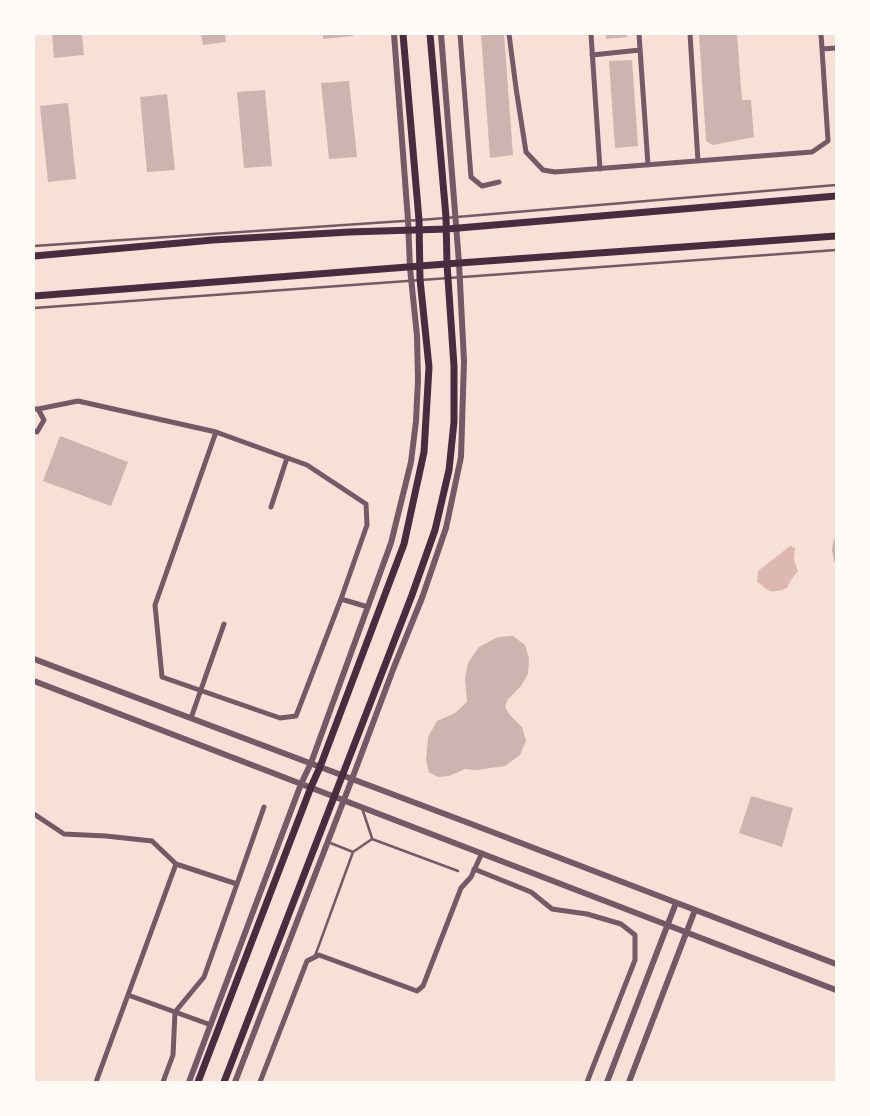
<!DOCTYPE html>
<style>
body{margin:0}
#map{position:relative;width:870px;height:1116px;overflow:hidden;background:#f7e1d7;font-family:Lato,sans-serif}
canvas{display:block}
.frame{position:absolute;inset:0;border:35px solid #fffaf5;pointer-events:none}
</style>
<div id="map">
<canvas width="870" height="1116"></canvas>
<div class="frame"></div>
</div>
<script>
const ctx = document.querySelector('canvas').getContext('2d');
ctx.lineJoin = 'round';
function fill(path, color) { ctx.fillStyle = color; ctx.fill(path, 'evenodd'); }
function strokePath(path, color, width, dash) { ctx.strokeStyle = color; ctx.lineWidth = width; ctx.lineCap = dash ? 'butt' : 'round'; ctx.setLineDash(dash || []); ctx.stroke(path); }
fill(new Path2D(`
 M790 546 795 548 794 560 798 571 791 580 787 588C772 594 768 592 757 581L758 571Z`), '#dcb8b0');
fill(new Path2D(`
 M52 34H82L84 55 54 58Z
 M201 34H225L226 42 203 45Z
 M323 34H353V36L323 39Z
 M481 34H504L513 155 490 158Z
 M606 34H627V37L606 39Z
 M699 34H737L742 100H751L754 137 713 145 706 141Z
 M632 60 638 146 615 148 609 61Z
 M349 81 357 157 329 159 321 83Z
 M265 90 272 166 244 168 237 92Z
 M167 94 175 170 147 172 140 97Z
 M68 103 76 179 48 182 40 106Z
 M60 436 128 462 111 506 43 481Z
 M836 536V565L834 561 832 551 833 542Z
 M513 636 525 645 529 658 528 674 521 686 508 699 505 707 510 715 522 727 526 741 520 755 505 766 477 770 465 769 449 776 438 777 429 772 426 760 428 737 437 721 455 713 467 702 465 679 468 663 479 647 498 637Z
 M751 796 793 808 782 847 739 833Z`), '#ccb4b1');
strokePath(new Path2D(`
 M34 246 433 219 836 185
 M34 308 836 250
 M362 808 372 838
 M328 842 353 852 372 839 458 871
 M315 956 353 852`), '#755966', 2.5);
strokePath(new Path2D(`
 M460 34 471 177 482 186 499 182
 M509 34 516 88 526 152 543 170 555 172 812 152 828 141 822 49
 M591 34 600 169
 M639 34 648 165
 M690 34 698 161
 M821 34 822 49 836 48
 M592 55 640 50
 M34 409H38L78 401 216 432 307 465 366 504 367 525 341 599 368 607
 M34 431 37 432 44 420 38 409
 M216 432 155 605 162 677 280 718 296 716 341 599
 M271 507 287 458
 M191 718 224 624
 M34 814 64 834 106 836 152 841 176 864 96 1082
 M176 864 237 884 264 807
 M474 869 531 892 552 909 587 914 621 924 635 935V960L587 1082
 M128 995 211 1025
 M163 1082 173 1055 175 1012 204 977 237 884
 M260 1082 307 961 319 955 417 991 423 986 461 888 471 877 482 853`), '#755966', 5);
strokePath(new Path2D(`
 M34 659 474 825 836 964
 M34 681 836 990
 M189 1082 301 784 311 763 391 543 411 462 416 421 418 380 417 336 410 268 408 220 394 34
 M235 1082 352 779 394 667 422 598 446 528 461 457 464 361 459 263 441 34
 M607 1082 676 903
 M629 1082 695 910`), '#755966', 6);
strokePath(new Path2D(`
 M34 256 213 240 349 232 447 229 836 196
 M34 296 459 263 836 236
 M198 1082 311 787 320 767 404 544 424 452 429 367 420 279 419 220 403 34
 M224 1082 412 595 435 530 449 470 454 422V366L447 264 446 217 430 34`), '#4a2c40', 7);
</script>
